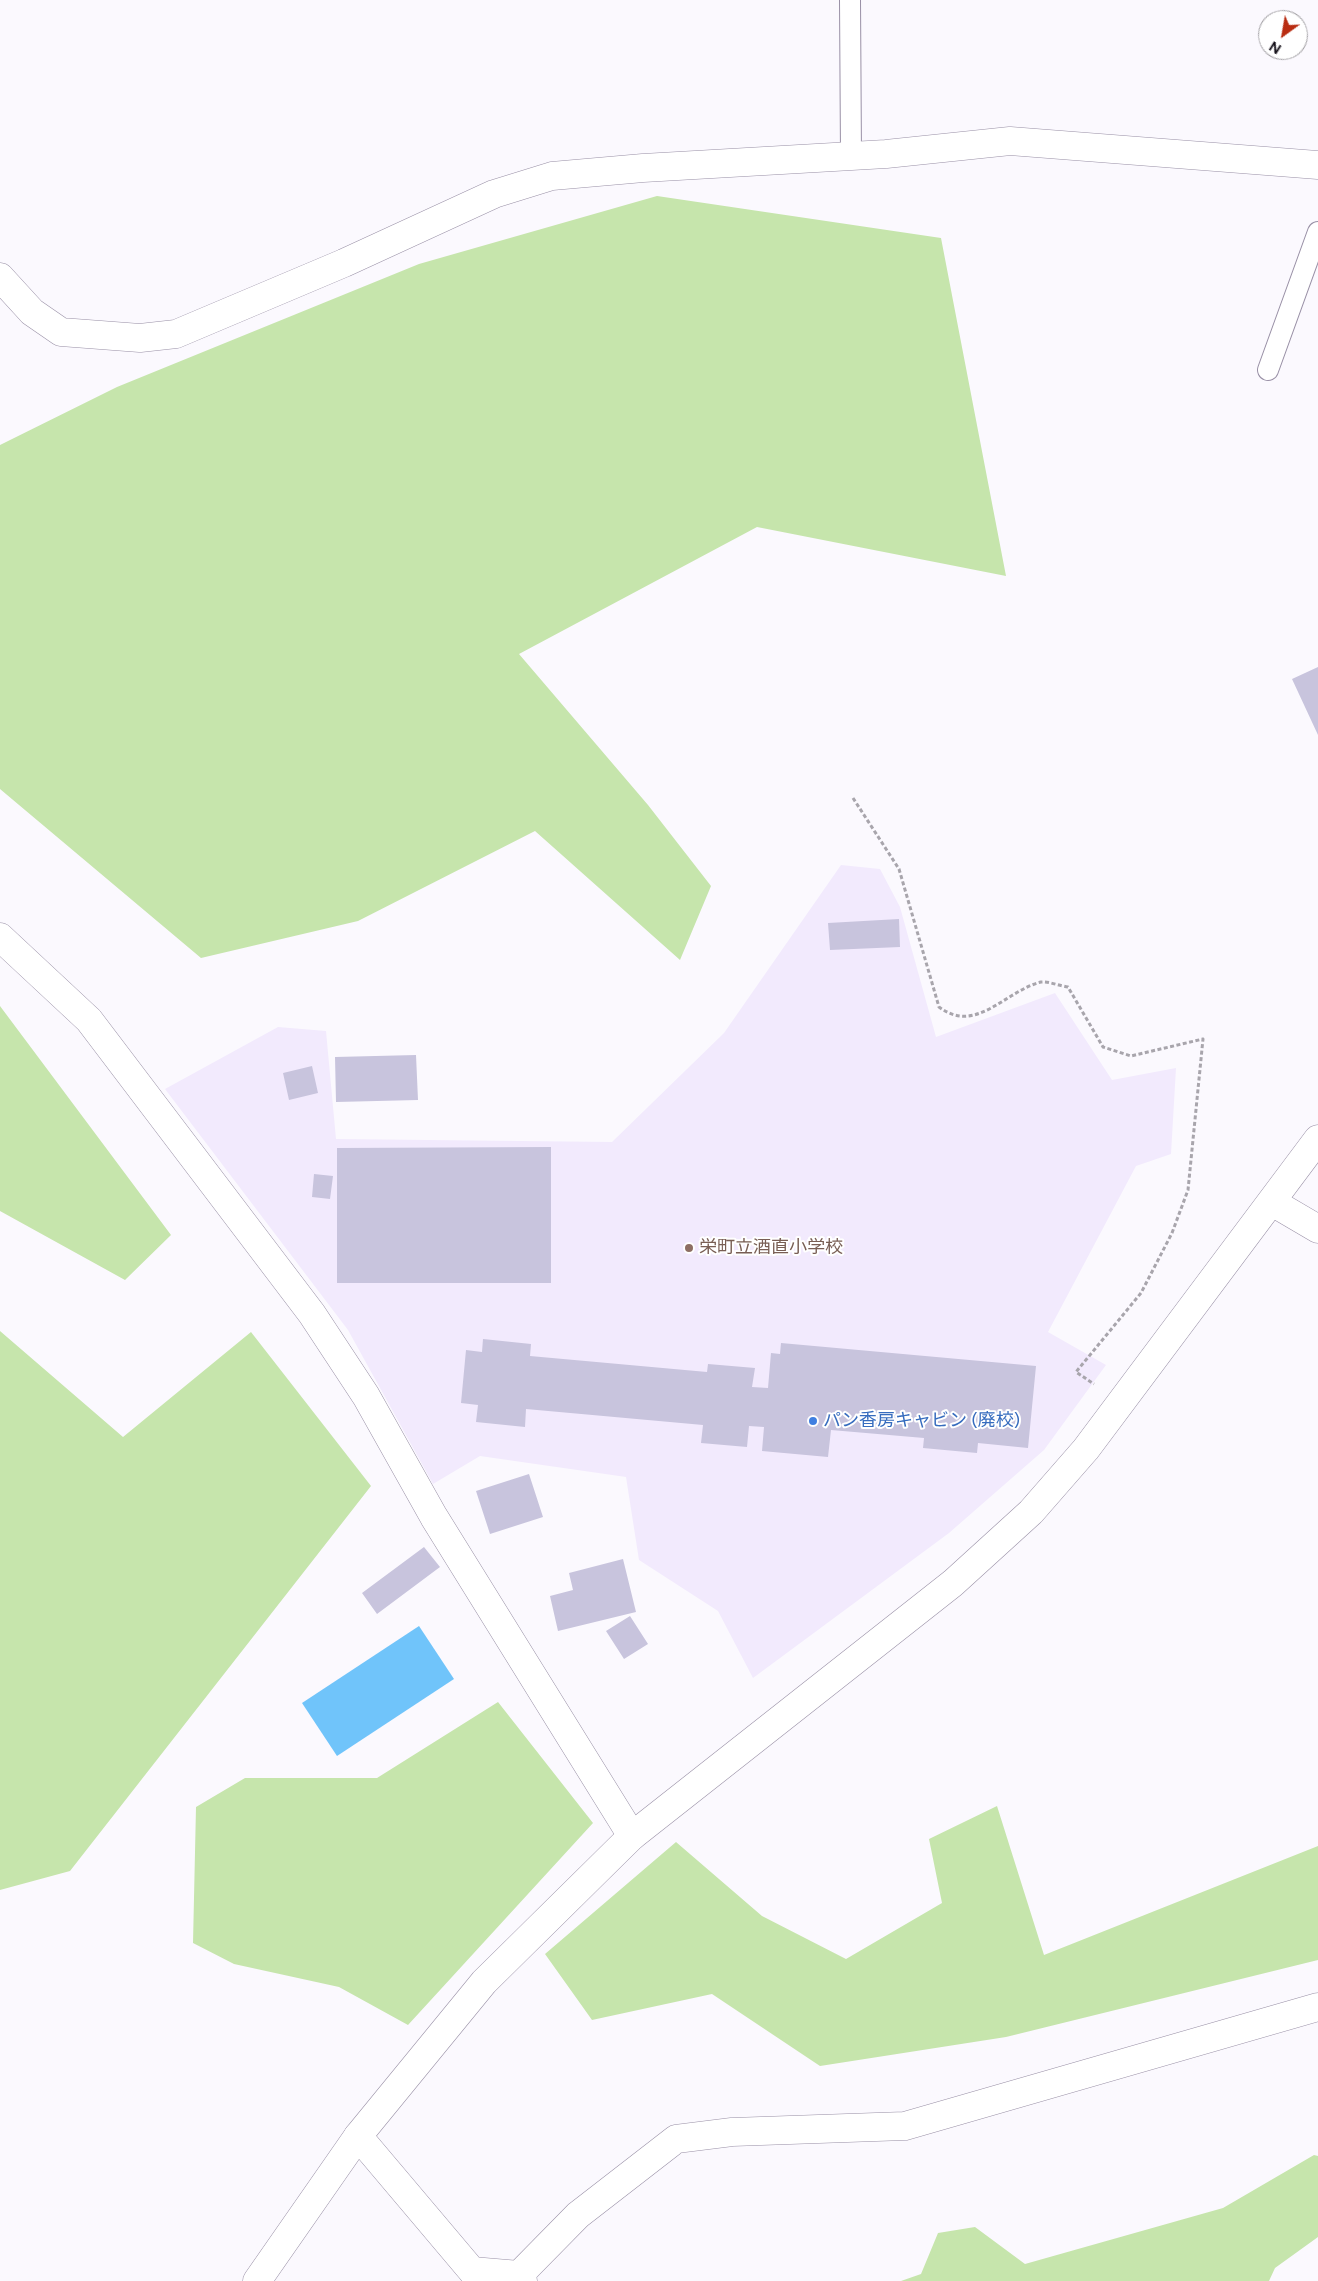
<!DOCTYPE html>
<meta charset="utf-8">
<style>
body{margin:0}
#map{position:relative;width:1318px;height:2281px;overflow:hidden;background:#fbf9fe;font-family:Figtree,sans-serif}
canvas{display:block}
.north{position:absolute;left:1258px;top:10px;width:50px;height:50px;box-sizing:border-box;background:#fff;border:1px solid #a19fa3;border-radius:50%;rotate:212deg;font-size:14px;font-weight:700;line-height:20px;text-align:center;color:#141019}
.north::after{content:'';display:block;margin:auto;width:18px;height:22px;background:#b92d12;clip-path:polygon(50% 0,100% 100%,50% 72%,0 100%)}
</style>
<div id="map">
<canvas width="1318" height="2281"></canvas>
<div class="north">N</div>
</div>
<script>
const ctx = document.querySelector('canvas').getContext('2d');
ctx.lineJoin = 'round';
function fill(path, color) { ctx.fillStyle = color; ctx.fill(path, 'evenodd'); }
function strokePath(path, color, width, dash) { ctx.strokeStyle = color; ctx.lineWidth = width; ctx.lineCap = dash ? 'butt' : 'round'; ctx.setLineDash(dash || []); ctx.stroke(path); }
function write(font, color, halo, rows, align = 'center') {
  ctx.font = font + ' Figtree,"Noto Sans JP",sans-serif'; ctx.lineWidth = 4; ctx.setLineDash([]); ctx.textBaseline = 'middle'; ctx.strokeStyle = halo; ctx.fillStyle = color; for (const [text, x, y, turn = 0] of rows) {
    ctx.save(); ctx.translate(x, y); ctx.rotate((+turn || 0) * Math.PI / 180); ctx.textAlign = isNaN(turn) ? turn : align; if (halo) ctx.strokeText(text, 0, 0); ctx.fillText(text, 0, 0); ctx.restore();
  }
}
fill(new Path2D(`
 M841 865 880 869 900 907 936 1037 1055 993 1112 1080 1176 1068 1171 1154 1136 1166 1048 1332 1106 1365 1044 1450 949 1533 753 1678 718 1611 639 1560 626 1477 480 1456 433 1484 348 1330 165 1089 278 1027 326 1031 336 1139 612 1142 724 1033Z`), '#f2eafd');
fill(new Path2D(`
 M657 196 941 238 1006 576 757 527 519 654 648 805 711 886 680 960 535 831 358 921 201 958 0 789V445L117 387 419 264Z
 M0 1006 171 1235 125 1280 0 1211Z
 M0 1331 123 1437 251 1332 371 1486 70 1871 0 1890Z
 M498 1702 593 1823 408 2025 339 1987 234 1964 193 1943 196 1807 245 1778H377Z
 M997 1806 1044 1955 1318 1846V1960L1006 2037 820 2066 712 1994 592 2020 545 1954 676 1842 762 1916 846 1959 942 1903 929 1839Z
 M1314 2155 1318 2156V2237L1275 2268 1269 2281H901L921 2274 938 2233 975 2227 1025 2264 1223 2208Z`), '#c6e5ac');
fill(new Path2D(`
 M419 1626 454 1679 337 1756 302 1703Z`), '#70c4fa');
fill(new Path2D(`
 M1318 667V735L1292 679Z
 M899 919 900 947 830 950 828 923Z
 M416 1055 418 1100 336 1102 335 1057Z
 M312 1066 318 1093 289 1100 283 1073Z
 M551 1147V1283H337V1148Z
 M314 1174 333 1176 330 1199 312 1197Z
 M483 1339 531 1344 530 1356 707 1372 708 1364 755 1368 752 1387 768 1388 771 1353 780 1354 781 1343 1036 1366 1028 1448 978 1443 977 1453 923 1448 924 1438 831 1430 828 1457 762 1451 764 1427 749 1426 747 1447 701 1443 703 1425 526 1409 525 1427 476 1422 478 1405 461 1403 466 1350 482 1352Z
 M529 1474 543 1517 490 1534 476 1491Z
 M424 1547 440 1567 377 1614 362 1593Z
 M623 1559 636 1612 558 1631 550 1596 573 1590 569 1573Z
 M630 1616 648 1644 624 1659 606 1631Z`), '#c8c4dd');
const service = new Path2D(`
 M850 0 851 156
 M1268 370 1318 232`);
const minor = new Path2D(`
 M0 277 32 312 61 332 140 338 176 334 344 263 494 194 552 176 643 168 886 154 1010 141 1318 165
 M0 937 89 1020 312 1314 366 1396 434 1517 632 1836
 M1272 1202 1318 1229
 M358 2136 472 2271 519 2275 523 2281
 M519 2275 578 2215 676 2139 732 2132 905 2126 1318 2007`);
const tertiary = new Path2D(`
 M257 2281 358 2136 484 1982 632 1836 953 1583 1031 1512 1086 1449 1318 1139`);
strokePath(service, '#9990a6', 22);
strokePath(minor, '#9990a6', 29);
strokePath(tertiary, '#9990a6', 29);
strokePath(new Path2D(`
 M853 798 899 869 939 1007C976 1035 1005 991 1041 982 1048 981 1060 986 1068 987L1103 1047 1131 1056 1203 1039 1188 1190 1172 1233 1141 1293 1076 1372 1094 1384`), '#a8a5ac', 3, [4, 2.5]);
strokePath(service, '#fff', 20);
strokePath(minor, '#fff', 28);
strokePath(tertiary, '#fff', 28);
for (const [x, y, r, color] of [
 [689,1248,5,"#8d6e63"],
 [813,1421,5,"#3f7fe0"]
]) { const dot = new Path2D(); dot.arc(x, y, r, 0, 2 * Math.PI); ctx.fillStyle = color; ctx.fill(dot); strokePath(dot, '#fff', 2); }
write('18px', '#785e54', '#fff', [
 ["栄町立酒直小学校",699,1248]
], 'left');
write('18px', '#366cbe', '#fff', [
 ["パン香房キャビン (廃校)",823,1421]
], 'left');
</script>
